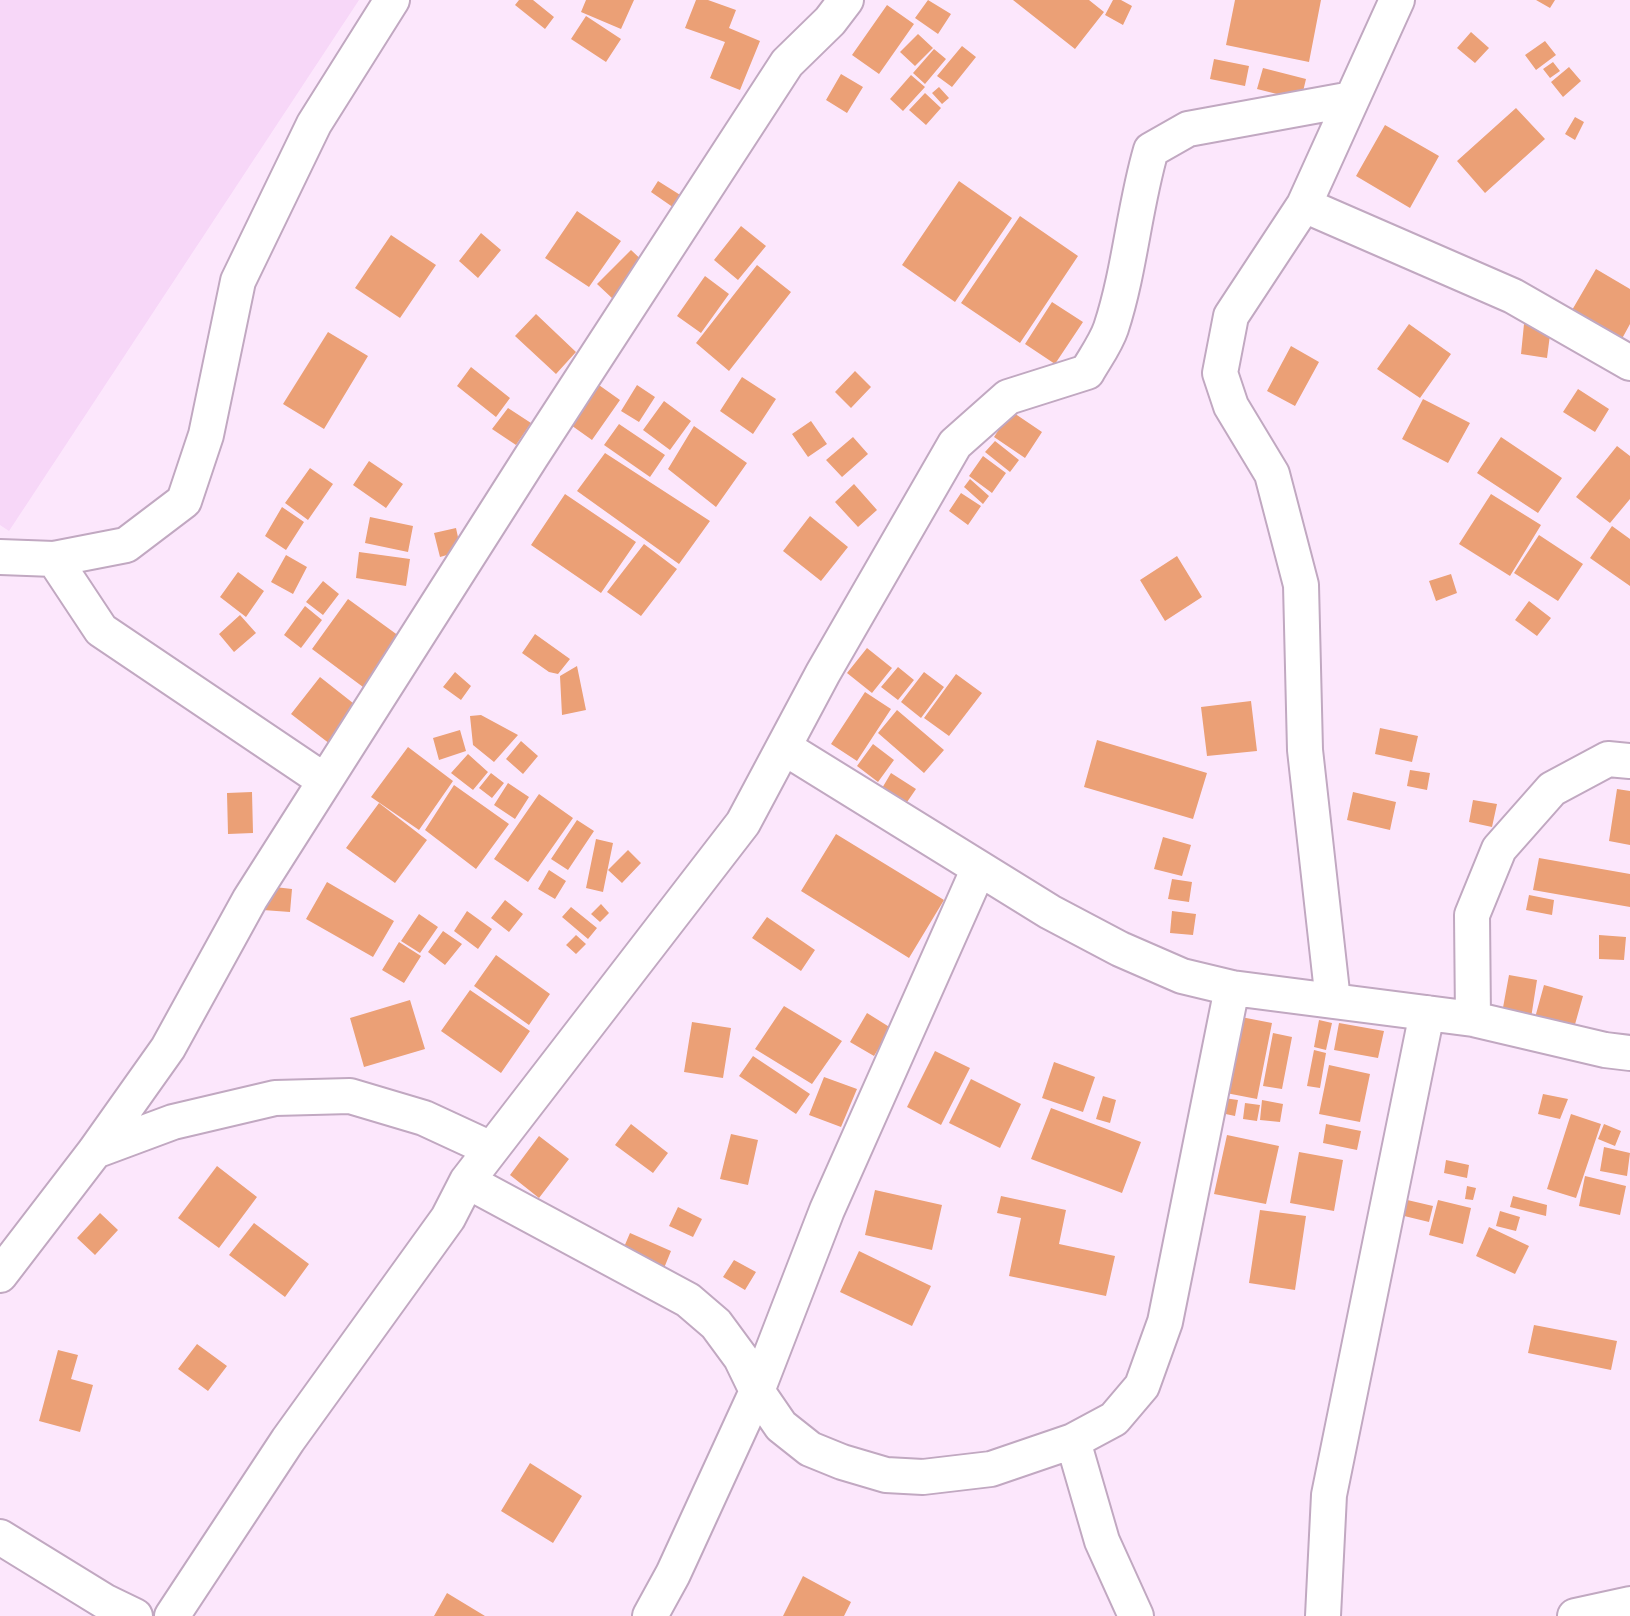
<!DOCTYPE html>
<style>
body{margin:0}
canvas{display:block;background:#fce7fc}
</style>
<canvas width="1630" height="1616"></canvas>
<script>
const ctx = document.querySelector('canvas').getContext('2d');
ctx.lineJoin = 'round';
function fill(path, color) { ctx.fillStyle = color; ctx.fill(path, 'evenodd'); }
function strokePath(path, color, width, dash) { ctx.strokeStyle = color; ctx.lineWidth = width; ctx.lineCap = dash ? 'butt' : 'round'; ctx.setLineDash(dash || []); ctx.stroke(path); }
fill(new Path2D(`
 M0 0H359L9 531 0 525Z`), '#f7d7f8');
fill(new Path2D(`
 M519 0H533L554 17 545 29 515 5Z
 M586 0H634L621 29 581 12Z
 M696 0H708L736 10 729 28 760 41 740 90 710 78 725 42 685 28Z
 M928 0 951 14 938 34 915 18Z
 M1013 0H1089L1104 12 1075 49Z
 M1113 0H1121L1132 6 1123 25 1105 15Z
 M1235 0H1321L1309 62 1226 45Z
 M1536 0H1555L1550 8Z
 M887 5 914 24 879 74 852 55Z
 M586 16 621 39 606 62 571 39Z
 M1471 32 1489 48 1475 63 1457 48Z
 M918 34 933 48 915 66 900 52Z
 M1545 41 1556 55 1536 70 1525 55Z
 M962 46 976 57 952 87 937 76Z
 M934 49 946 59 925 84 913 73Z
 M1214 59 1249 66 1245 86 1210 79Z
 M1553 62 1560 71 1550 78 1543 69Z
 M1569 67 1581 81 1563 97 1551 82Z
 M1263 68 1306 79 1301 100 1257 89Z
 M841 74 863 87 847 113 826 100Z
 M911 75 925 87 903 111 890 99Z
 M939 87 949 98 942 104 932 93Z
 M925 93 941 108 926 125 909 110Z
 M1516 108 1545 139 1485 193 1457 161Z
 M1575 117 1584 122 1575 140 1565 134Z
 M1385 125 1439 156 1410 208 1356 176Z
 M658 181 685 198 677 210 651 192Z
 M959 181 1012 218 955 302 902 265Z
 M577 211 621 241 589 287 545 258Z
 M1020 216 1078 256 1020 343 961 303Z
 M741 226 766 246 738 280 714 260Z
 M481 233 501 250 478 278 459 261Z
 M391 235 436 265 400 318 355 288Z
 M631 250 647 265 613 299 597 284Z
 M757 265 791 292 729 371 696 343Z
 M1596 269 1630 289V324L1618 346 1568 317Z
 M705 276 729 294 701 333 677 316Z
 M1052 302 1083 322 1055 364 1025 344Z
 M536 314 576 352 556 374 515 336Z
 M1409 324 1451 354 1420 398 1377 369Z
 M1524 324 1551 327 1547 358 1521 354Z
 M328 332 368 356 324 429 283 404Z
 M1291 346 1319 362 1295 406 1267 391Z
 M471 367 510 398 496 417 457 386Z
 M855 371 871 387 851 408 835 392Z
 M742 377 776 399 753 434 720 411Z
 M589 378 620 400 592 440 561 418Z
 M637 385 655 397 639 422 621 411Z
 M1578 389 1609 409 1595 432 1563 412Z
 M1423 399 1470 423 1448 463 1402 439Z
 M664 401 691 421 670 450 643 430Z
 M508 408 531 423 516 445 492 429Z
 M1011 411 1042 432 1025 458 994 437Z
 M811 421 827 444 808 457 792 434Z
 M619 424 665 455 650 477 604 445Z
 M694 426 747 463 716 507 668 469Z
 M853 437 868 454 842 477 826 460Z
 M1501 437 1562 478 1538 513 1477 473Z
 M995 441 1019 460 1010 472 985 452Z
 M1617 446 1630 456V499L1610 523 1576 497Z
 M605 453 710 521 679 564 577 491Z
 M983 456 1006 473 992 493 969 476Z
 M369 461 403 484 386 508 353 485Z
 M310 468 333 484 308 520 285 503Z
 M970 479 989 496 983 504 964 487Z
 M854 484 877 510 858 527 835 502Z
 M961 493 981 506 968 525 949 511Z
 M565 494 636 542 601 593 531 545Z
 M1491 494 1541 525 1510 576 1459 544Z
 M282 507 304 522 286 550 265 536Z
 M810 516 848 547 821 581 783 551Z
 M370 517 413 526 408 552 365 543Z
 M1612 526 1630 539V586L1590 558Z
 M456 528 461 551 440 557 434 533Z
 M1539 535 1583 564 1558 601 1514 573Z
 M644 544 677 569 641 616 607 592Z
 M359 552 410 559 406 586 356 578Z
 M286 555 307 567 293 594 271 582Z
 M1177 556 1202 597 1165 621 1140 580Z
 M238 572 264 591 246 617 220 597Z
 M1451 574 1457 593 1436 601 1429 581Z
 M323 581 339 594 323 615 306 602Z
 M348 599 399 636 363 687 312 649Z
 M1529 601 1551 618 1537 636 1515 620Z
 M305 606 322 620 301 648 284 635Z
 M240 615 256 633 234 652 219 634Z
 M535 634 570 659 558 674 549 672 522 653Z
 M867 648 892 668 872 693 847 673Z
 M577 666 586 710 562 715 560 676Z
 M898 667 914 680 898 700 881 687Z
 M455 672 471 686 461 700 443 687Z
 M924 672 944 687 921 718 901 702Z
 M956 674 982 693 949 736 924 718Z
 M320 677 358 707 330 744 291 714Z
 M865 692 891 709 857 761 831 744Z
 M1251 701 1257 751 1207 756 1201 707Z
 M897 710 944 750 924 773 878 733Z
 M481 715 518 735 494 762 473 745 470 716Z
 M1380 728 1418 736 1412 762 1375 754Z
 M460 730 466 751 439 760 433 738Z
 M1097 740 1207 773 1193 819 1084 787Z
 M521 741 538 756 523 774 506 759Z
 M873 744 894 760 878 782 857 766Z
 M408 747 453 781 419 830 371 797Z
 M468 754 488 772 473 790 451 773Z
 M1410 770 1430 773 1427 790 1407 786Z
 M491 773 504 783 492 798 479 788Z
 M891 773 916 789 905 805 881 790Z
 M508 783 529 797 515 819 494 805Z
 M454 785 509 824 476 869 425 830Z
 M1617 789 1630 791V845L1609 841Z
 M252 792 253 833 228 834 227 793Z
 M1353 792 1396 802 1390 830 1347 820Z
 M539 794 573 818 528 882 494 859Z
 M1473 800 1497 804 1492 827 1469 822Z
 M379 803 427 840 395 883 346 848Z
 M577 820 594 831 568 870 551 859Z
 M836 834 944 900 909 958 801 891Z
 M1163 837 1191 845 1182 876 1154 869Z
 M596 839 613 843 603 892 586 888Z
 M628 850 641 863 622 883 608 870Z
 M1539 858 1630 874V907L1533 890Z
 M549 870 566 881 555 899 538 889Z
 M1172 879 1192 882 1189 902 1168 899Z
 M327 882 394 921 373 957 306 919Z
 M266 886 292 889 290 912 263 910Z
 M1529 895 1554 900 1552 915 1526 910Z
 M505 900 523 914 509 932 491 918Z
 M601 904 609 913 600 922 591 914Z
 M571 907 597 928 588 939 562 917Z
 M467 911 492 929 478 949 454 931Z
 M1172 911 1196 914 1193 935 1170 933Z
 M419 914 438 927 420 953 401 941Z
 M767 917 815 950 801 971 752 938Z
 M443 931 462 944 445 965 428 952Z
 M576 935 586 944 576 954 566 945Z
 M1599 935 1626 937 1624 960 1599 959Z
 M399 942 421 956 404 983 382 970Z
 M496 955 550 994 529 1025 474 986Z
 M1509 975 1537 980 1531 1018 1502 1013Z
 M1544 985 1583 996 1572 1035 1533 1025Z
 M470 990 530 1031 501 1073 441 1031Z
 M410 1000 425 1049 364 1067 350 1018Z
 M784 1006 842 1041 812 1084 755 1049Z
 M867 1013 891 1028 874 1056 850 1042Z
 M1241 1017 1272 1023 1257 1099 1226 1093Z
 M1319 1020 1332 1023 1326 1050 1314 1047Z
 M692 1022 731 1028 723 1078 684 1072Z
 M1339 1023 1384 1031 1378 1058 1334 1050Z
 M1273 1033 1292 1037 1282 1089 1263 1086Z
 M1314 1050 1326 1053 1320 1088 1307 1086Z
 M935 1051 970 1068 941 1125 907 1107Z
 M753 1056 810 1094 796 1114 739 1076Z
 M1054 1062 1095 1077 1083 1112 1042 1098Z
 M1329 1065 1370 1074 1360 1122 1319 1114Z
 M824 1077 857 1089 841 1127 809 1115Z
 M971 1079 1021 1104 1000 1148 949 1123Z
 M1543 1094 1568 1099 1560 1119 1538 1114Z
 M1103 1096 1116 1100 1110 1123 1096 1119Z
 M1224 1098 1238 1100 1235 1116 1221 1113Z
 M1262 1100 1283 1104 1280 1122 1260 1120Z
 M1245 1103 1260 1105 1257 1121 1243 1119Z
 M1051 1108 1141 1142 1122 1193 1031 1159Z
 M1571 1114 1601 1124 1576 1198 1547 1189Z
 M631 1124 668 1153 653 1173 615 1145Z
 M1326 1124 1361 1131 1357 1150 1323 1143Z
 M1604 1124 1621 1131 1615 1146 1598 1139Z
 M731 1134 758 1140 748 1185 720 1179Z
 M1227 1135 1279 1146 1266 1204 1214 1194Z
 M539 1136 569 1159 539 1198 510 1175Z
 M1604 1147 1630 1153 1627 1176 1600 1171Z
 M1299 1152 1343 1160 1334 1211 1290 1203Z
 M1446 1160 1469 1165 1467 1178 1444 1173Z
 M217 1166 257 1197 219 1248 178 1218Z
 M1585 1176 1626 1186 1620 1215 1579 1206Z
 M1467 1186 1476 1188 1473 1200 1465 1199Z
 M875 1190 942 1205 932 1250 865 1235Z
 M1001 1196 1066 1210 1059 1244 1115 1256 1106 1296 1009 1276 1021 1218 997 1213Z
 M1513 1196 1547 1205 1546 1216 1510 1207Z
 M1403 1199 1433 1206 1429 1222 1400 1215Z
 M1438 1200 1471 1208 1463 1244 1429 1235Z
 M678 1207 702 1219 693 1237 669 1226Z
 M1260 1210 1306 1216 1295 1290 1249 1283Z
 M1500 1211 1520 1217 1516 1231 1496 1226Z
 M100 1213 118 1230 95 1255 77 1238Z
 M254 1223 309 1264 285 1297 229 1255Z
 M1489 1227 1529 1246 1515 1274 1476 1256Z
 M630 1233 671 1251 662 1273 621 1254Z
 M859 1251 931 1286 912 1326 840 1292Z
 M734 1260 756 1272 745 1290 723 1277Z
 M1534 1325 1617 1341 1611 1370 1528 1353Z
 M197 1344 227 1366 208 1391 178 1369Z
 M58 1350 78 1355 71 1379 93 1385 80 1432 39 1421Z
 M530 1463 582 1496 553 1543 501 1511Z
 M803 1576 851 1602 844 1616H783Z
 M447 1593 485 1616H434Z`), '#eba076');
const street = new Path2D(`
 M1304 205 1513 296 1630 363
 M0 557 54 559 126 545 184 501 206 435 238 281 314 124 392 0
 M54 559 101 630 325 781
 M785 748 1050 912 1120 949 1182 976 1232 988 1473 1019 1605 1050 1630 1053
 M1333 1001 1305 750 1301 585 1272 474 1231 406 1220 373 1231 316 1304 205 1397 0
 M1473 1019 1472 915 1499 849 1552 789 1608 759 1630 761
 M95 1151 173 1122 275 1098 350 1096 424 1118 491 1149
 M467 1181 688 1300 716 1324 741 1358 757 1391 781 1426 810 1449 842 1462 886 1475 923 1477 991 1469 1073 1441 1114 1419 1142 1386 1165 1322 1232 988
 M0 1275 95 1151 168 1048 250 899 531 457 787 63 830 21 846 0
 M1073 1441 1102 1541 1136 1616
 M0 1537 104 1601 135 1616
 M172 1616 288 1440 448 1218 467 1181 743 823 823 673 955 444 1008 397 1087 372C1095 358 1106 343 1111 328 1130 270 1134 208 1151 150L1188 129 1352 99
 M650 1616 673 1574 757 1391 827 1210 979 868
 M1323 1616 1329 1495 1427 1013
 M1575 1616 1630 1604`);
strokePath(street, '#c1a8c1', 38);
strokePath(street, '#fff', 34);
</script>
